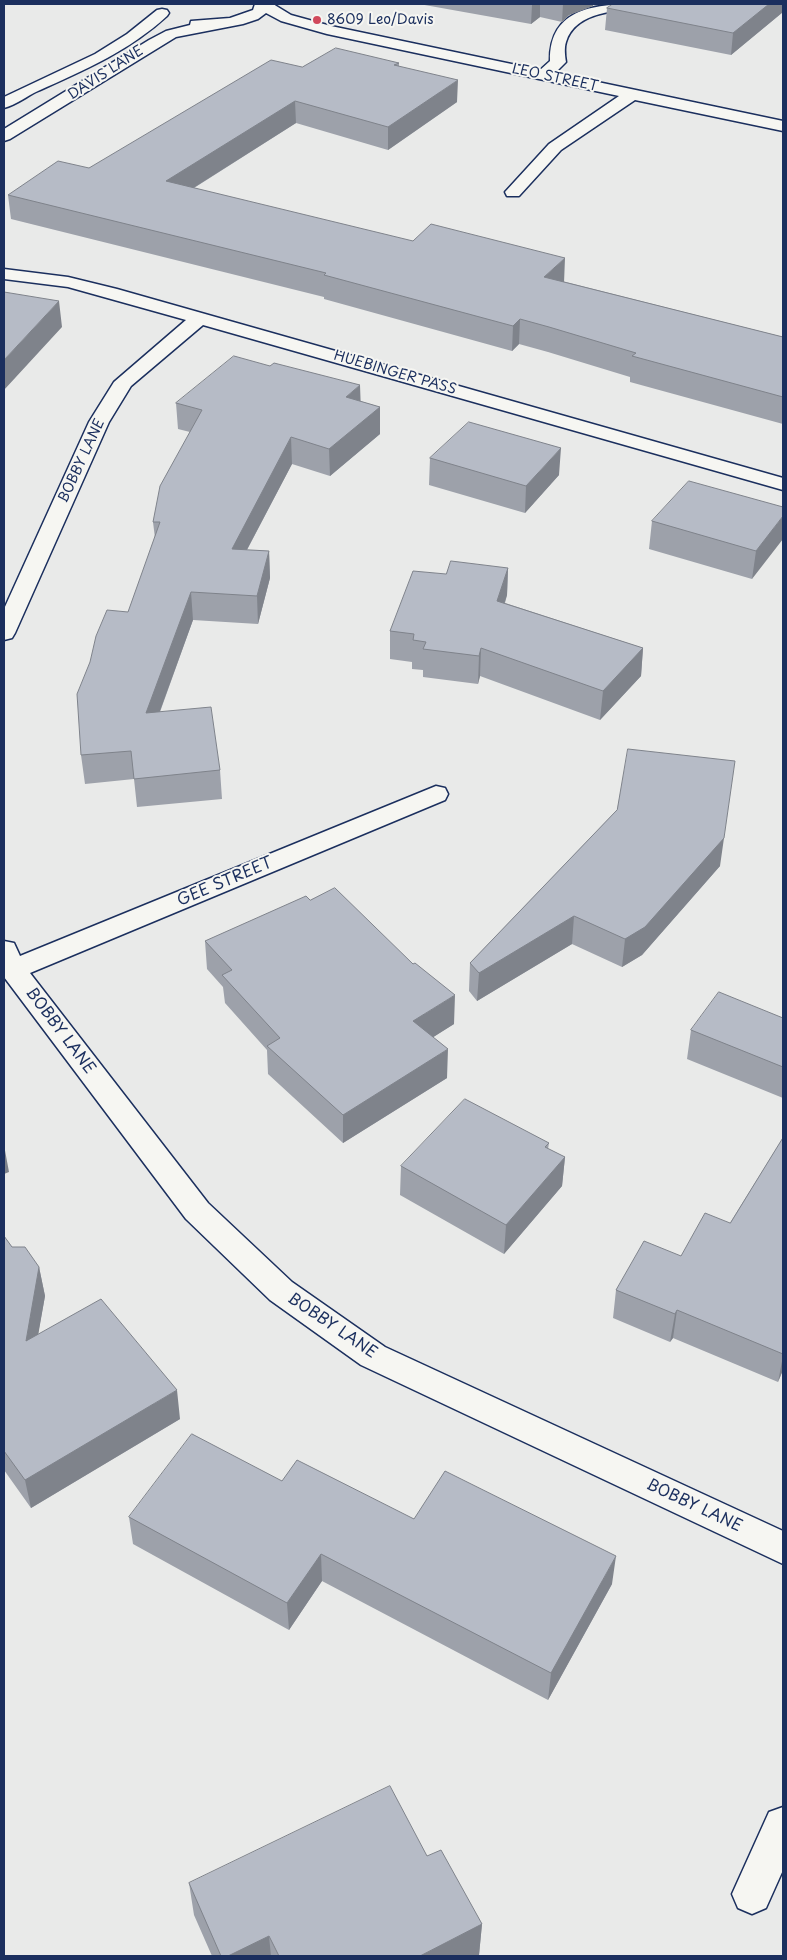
<!DOCTYPE html>
<style>
body{margin:0}
#map{position:relative;width:787px;height:1960px;overflow:hidden;background:#e9eae9;font-family:"Playpen Sans",sans-serif}
canvas{display:block}
.frame{position:absolute;inset:0;border:5px solid #1b2f5e;pointer-events:none}
</style>
<div id="map">
<canvas width="787" height="1960"></canvas>
<div class="frame"></div>
</div>
<script>
const ctx = document.querySelector('canvas').getContext('2d');
ctx.lineJoin = 'round';
function strokePath(path, color, width, dash) { ctx.strokeStyle = color; ctx.lineWidth = width; ctx.lineCap = dash ? 'butt' : 'round'; ctx.setLineDash(dash || []); ctx.stroke(path); }
function fill(path, color) { ctx.fillStyle = color; ctx.fill(path, 'evenodd'); }
function write(font, color, halo, rows, align = 'center') {
  ctx.font = font + ' "Playpen Sans",sans-serif'; ctx.lineWidth = 4; ctx.setLineDash([]); ctx.textBaseline = 'middle'; ctx.strokeStyle = halo; ctx.fillStyle = color; for (const [text, x, y, turn = 0] of rows) {
    ctx.save(); ctx.translate(x, y); ctx.rotate((+turn || 0) * Math.PI / 180); ctx.textAlign = isNaN(turn) ? turn : align; if (halo) ctx.strokeText(text, 0, 0); ctx.fillText(text, 0, 0); ctx.restore();
  }
}
const minor = new Path2D(`
 M255 4H273L291 15 331 26 540 70 550 61C549 1 608 4 652 4L650 7 645 8C619 10 575 11 566 42 564 48 565 56 566 62L555 73 783 121V131L635 100 561 150 519 196H507L505 192 549 144 619 96 327 34 281 21 266 13 258 19 243 24 176 37 10 139 4 141V129L149 40 166 31 190 25 191 21 230 18 253 10Z
 M162 9 167 10 169 13 167 16C129 51 85 70 38 91 27 96 16 105 4 108V97L95 54 127 34 157 10Z
 M4 269 68 277 117 289 783 478V490L203 325 131 386 109 422 15 633 12 638 4 640V609L89 422 114 382 186 320 68 287 4 279Z
 M436 786 445 788 448 794 445 800 30 973 208 1203 292 1282 385 1347 783 1531V1564L361 1365 270 1300 186 1219 4 977V941L14 943 20 956Z
 M783 1807V1870L766 1908 752 1914 738 1908 732 1894 769 1812Z`);
strokePath(minor, '#1b2f5e', 3);
fill(minor, '#f6f6f2');
fill(new Path2D(`
 M419 4H593V6L569 15 562 22 540 17 531 24Z
 M783 4V12L731 55 605 30 607 8Z
 M399 63V66L457 102 388 150 296 123 194 188 783 337V424L630 382V377L548 352 519 344 512 351 324 299V297L11 219 8 195 89 168 302 67Z
 M360 401 380 407V434L330 476 292 464 247 550 269 551 270 578 258 624 193 620 160 712 220 770 222 799 137 807 134 779 85 784 81 755 128 612 155 538 153 522 190 432 178 429 176 403Z
 M430 458 559 475 525 513 429 485Z
 M783 507 752 579 649 549 652 521Z
 M508 568 507 595 505 603 643 648 641 676 600 720 480 676 478 684 423 677V670L412 669V662L390 659V631L446 574Z
 M617 810 720 866 642 955 622 967 572 944 477 1001 469 991 470 963Z
 M205 941 454 1024 433 1037 447 1078 343 1143 268 1074 267 1050 225 1003 223 987 207 969Z
 M783 1018V1098L687 1059 691 1030Z
 M783 1138V1370L778 1382 673 1338 670 1342 613 1318 616 1290 681 1256 730 1223Z
 M549 1143 548 1149 565 1157 562 1186 504 1254 400 1195 401 1166Z
 M4 1236 12 1247 39 1267 45 1296 38 1334 180 1419 31 1508 4 1470Z
 M282 1481 414 1519 612 1584 548 1700 322 1581 289 1630 133 1544 129 1517Z
 M427 1856 482 1924 479 1955 478 1956H212L194 1915 189 1883Z`), '#9da1aa');
fill(new Path2D(`
 M533 4H540V17L531 24 532 5Z
 M563 4H593V6L569 15 562 22Z
 M769 4H783V12L731 55 733 33Z
 M458 80 457 102 388 150V127Z
 M295 101 296 123 168 204 166 181Z
 M565 258 564 283 544 277Z
 M59 301 62 327 4 390V360Z
 M520 319 519 344 512 351 513 326Z
 M360 385 361 412 346 397Z
 M380 407V434L330 476 329 449Z
 M291 437 292 464 233 576 232 549Z
 M561 448 559 475 525 513 526 486Z
 M783 516V539L752 579 756 551Z
 M269 551 270 578 258 624 257 596Z
 M508 568 507 595 496 629 497 601Z
 M191 592 193 620 149 741 146 713Z
 M481 648 480 676 478 684 479 656Z
 M643 648 641 676 600 720 603 691Z
 M724 838 720 866 642 955 622 967 625 939Z
 M574 916 572 944 477 1001 479 973Z
 M455 995 454 1024 413 1050V1021Z
 M448 1049 447 1078 343 1143V1115Z
 M4 1145 9 1172 4 1174Z
 M565 1157 562 1186 504 1254 506 1225Z
 M39 1267 45 1296 32 1370 26 1341Z
 M677 1310 673 1338 670 1342 675 1314Z
 M783 1356V1370L778 1382Z
 M177 1390 180 1419 31 1508 25 1480Z
 M321 1554 322 1581 289 1630 287 1603Z
 M616 1556 612 1584 548 1700 551 1673Z
 M482 1924 479 1955 478 1956H420Z
 M269 1936 271 1956H228Z`), '#7f838b');
const building = new Path2D(`
 M613 4H769L733 33 607 8Z
 M336 48 399 63 394 65 458 80 388 127 295 101 166 181 413 241 431 224 565 258 544 277 783 337V397L632 356 636 353 549 327 520 319 513 326 324 275 326 273 8 195 58 161 89 168 271 60 302 67Z
 M4 292 59 301 4 360Z
 M234 356 270 366 274 363 360 385 346 397 380 407 329 449 291 437 232 549 269 551 257 596 191 592 146 713 211 707 220 770 134 779 131 751 81 755 77 694 90 662 96 636 107 610 128 612 160 522H153L160 486 202 410 176 403Z
 M469 422 561 448 526 486 430 458Z
 M689 481 783 507V516L756 551 652 521Z
 M451 561 508 568 497 601 643 648 603 691 481 648 479 656 423 649 426 642 413 640 414 634 390 631 413 571 446 574Z
 M628 749 735 761 724 838 645 927 625 939 574 916 479 973 470 963 617 810Z
 M335 888 413 964 415 963 455 995 413 1021 448 1049 343 1115 267 1046 280 1038 222 975 232 970 205 941 306 896 310 900Z
 M719 992 783 1018V1067L691 1030Z
 M465 1099 549 1143 545 1147 565 1157 506 1225 401 1166Z
 M783 1138V1354L677 1310 675 1314 616 1290 644 1241 681 1256 705 1213 730 1223Z
 M4 1236 12 1247H25L39 1267 26 1341 101 1299 177 1390 25 1480 4 1451Z
 M192 1434 282 1481 297 1460 414 1519 445 1471 616 1556 551 1673 321 1554 287 1603 129 1517Z
 M390 1786 427 1856 441 1850 482 1924 420 1956H279L269 1936 228 1956H221L189 1883Z`);
fill(building, '#b6bbc6');
strokePath(building, '#7f838b', 1);
for (const [x, y, r, color] of [
 [317,20,5,"#d1495b"]
]) { const dot = new Path2D(); dot.arc(x, y, r, 0, 2 * Math.PI); ctx.fillStyle = color; ctx.fill(dot); strokePath(dot, '#f6f6f2', 2); }
write('14px', '#1b2f5e', '#f6f6f2', [
 ["8609 Leo/Davis",327,20]
], 'left');
write('14px', '#1b2f5e', '#f6f6f2', [
 ["DAVIS LANE",106,73,-33],
 ["LEO STREET",555,78,12],
 ["HUEBINGER PASS",395,373,16],
 ["BOBBY LANE",82,461,-65]
]);
write('16px', '#1b2f5e', '#f6f6f2', [
 ["GEE STREET",225,882,-23],
 ["BOBBY LANE",60,1031,53],
 ["BOBBY LANE",332,1326,34],
 ["BOBBY LANE",694,1506,25]
]);
</script>
